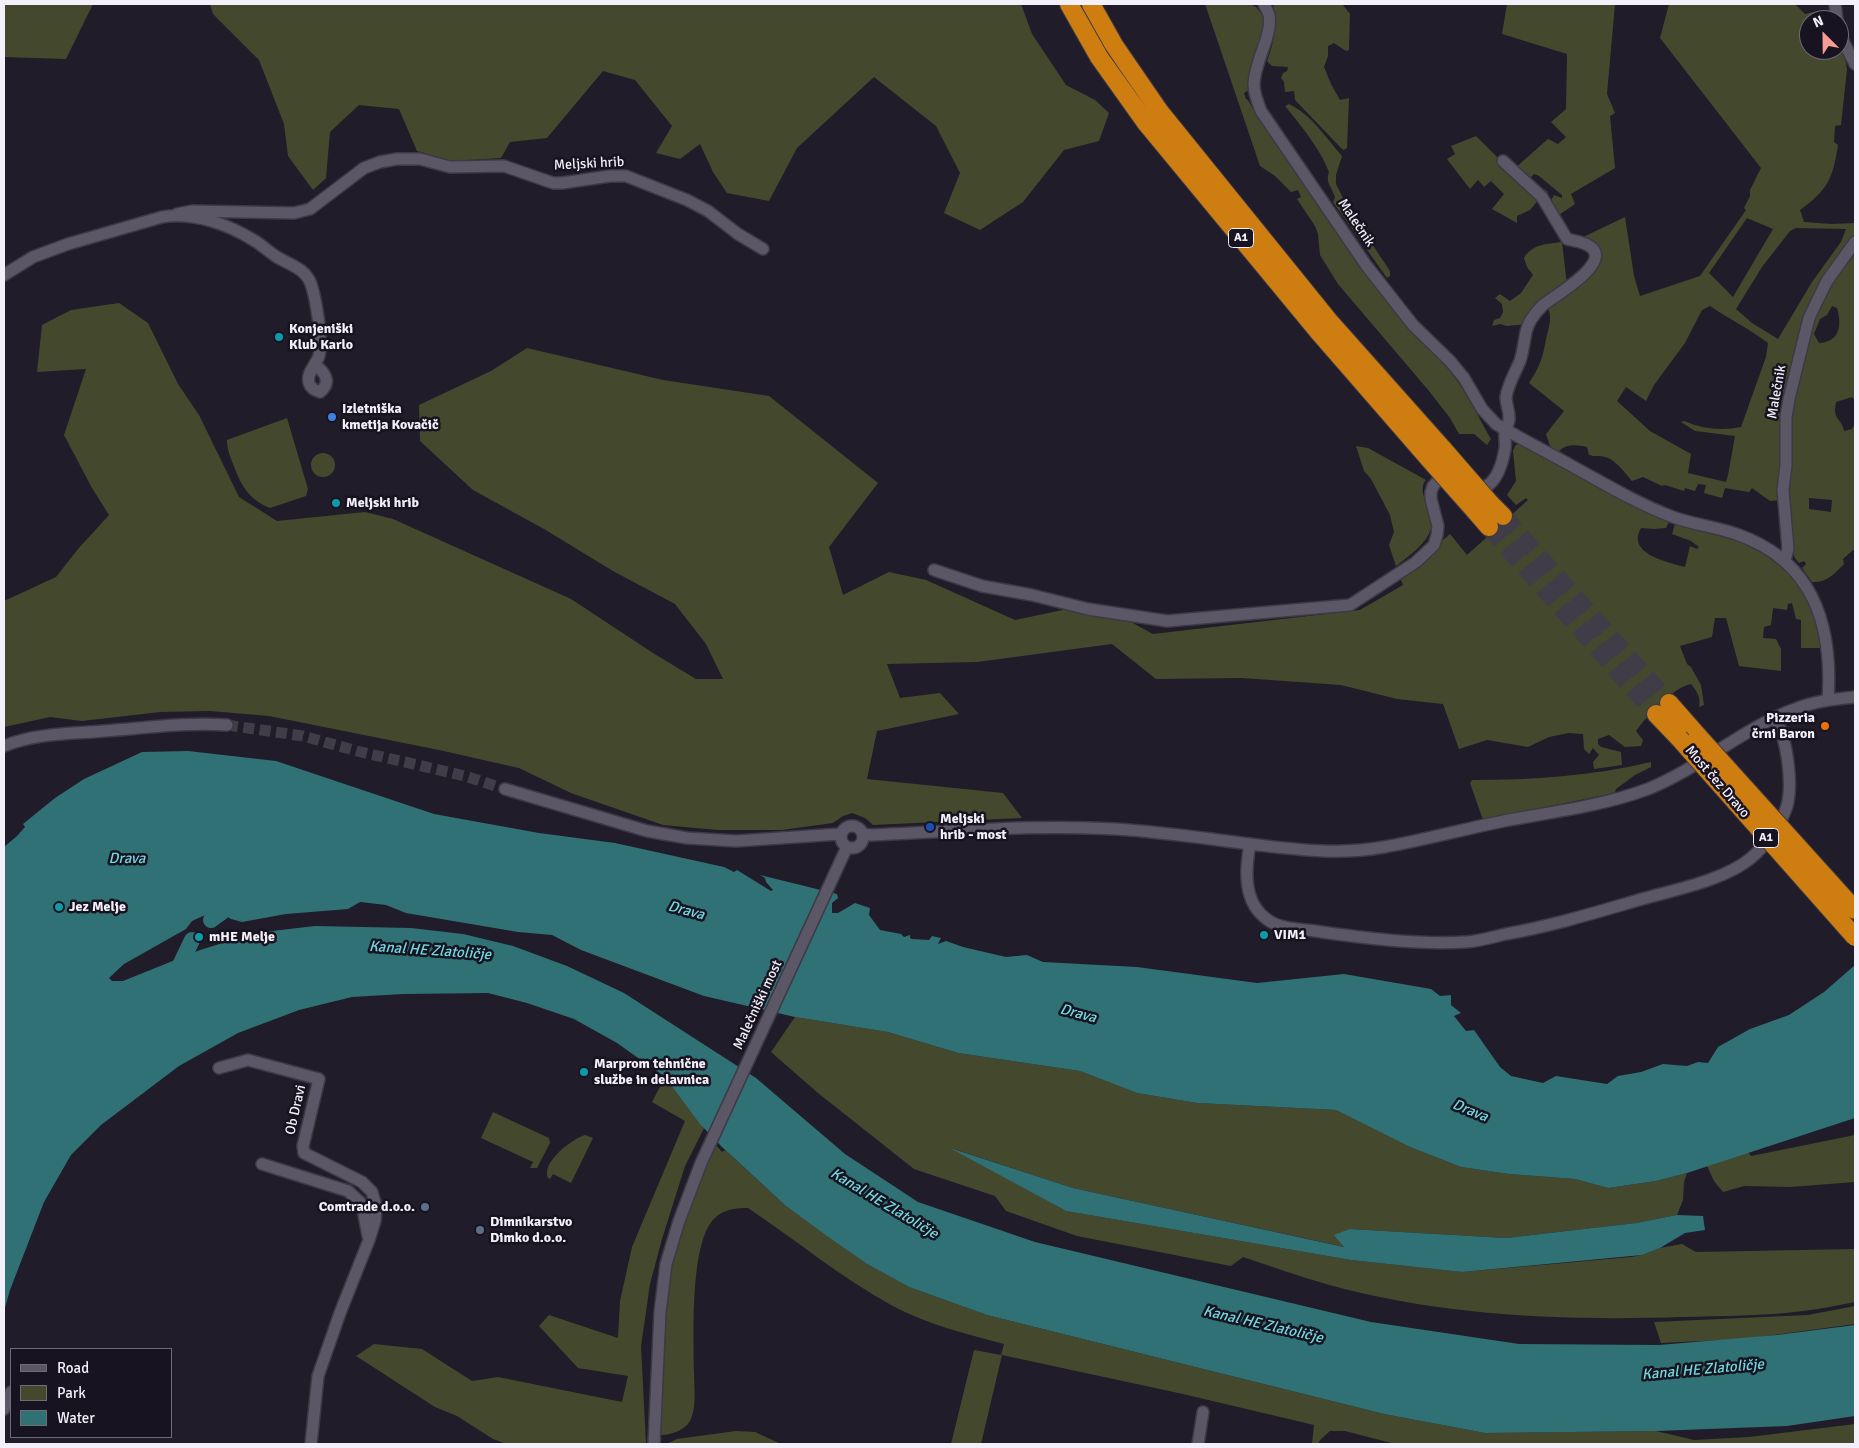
<!DOCTYPE html>
<meta charset="utf-8">
<style>
body{margin:0}
#map{position:relative;width:1859px;height:1448px;overflow:hidden;background:#211c29;font-family:Signika,sans-serif}
canvas{display:block}
.frame{position:absolute;inset:0;border:5px solid #f3f0f9;pointer-events:none}
.legend{position:absolute;left:10px;top:1348px;width:162px;height:90px;box-sizing:border-box;background:#171320;border:1px solid #6f6b77;margin:0;padding:6px 9px;list-style:none;font-size:15px;color:#f3f0f9}
.legend li{display:flex;align-items:center;gap:10px;height:25px}
.legend b{width:25px;border:1px solid #6f6b77}
.north{position:absolute;left:1799px;top:10px;width:50px;height:50px;box-sizing:border-box;background:#171320;border:1px solid #6f6b77;border-radius:50%;rotate:337deg;font-size:14px;font-weight:700;line-height:20px;text-align:center;color:#f3f0f9}
.north::after{content:'';display:block;margin:auto;width:18px;height:22px;background:#f59c93;clip-path:polygon(50% 0,100% 100%,50% 72%,0 100%)}
</style>
<div id="map">
<canvas width="1859" height="1448"></canvas>
<div class="frame"></div>
<ul class="legend">
<li><b style="height:6px;background:#5c5767"></b>Road</li>
<li><b style="height:14px;background:#44492e"></b>Park</li>
<li><b style="height:14px;background:#307176"></b>Water</li>
</ul>
<div class="north">N</div>
</div>
<script>
const ctx = document.querySelector('canvas').getContext('2d');
ctx.lineJoin = 'round';
function fill(path, color) { ctx.fillStyle = color; ctx.fill(path, 'evenodd'); }
function strokePath(path, color, width, dash) { ctx.strokeStyle = color; ctx.lineWidth = width; ctx.lineCap = dash ? 'butt' : 'round'; ctx.setLineDash(dash || []); ctx.stroke(path); }
function write(font, color, halo, rows, align = 'center') {
  ctx.font = font + ' Signika,sans-serif'; ctx.lineWidth = 5; ctx.setLineDash([]); ctx.textBaseline = 'middle'; ctx.strokeStyle = halo; ctx.fillStyle = color; for (const [text, x, y, turn = 0] of rows) {
    ctx.save(); ctx.translate(x, y); ctx.rotate((+turn || 0) * Math.PI / 180); ctx.textAlign = isNaN(turn) ? turn : align; if (halo) ctx.strokeText(text, 0, 0); ctx.fillText(text, 0, 0); ctx.restore();
  }
}
fill(new Path2D(`
 M4 4H93L66 59 4 57Z
 M210 4H1021L1032 34 1066 85 1095 100 1109 113 1099 141 1064 150 1023 202 980 230 944 213 960 173 936 126 874 77 797 148 769 201 727 193 713 172 700 144 680 159 656 153 672 126 635 80 603 71 547 138 510 142 501 158 451 161 417 151 399 109 359 105 330 132 326 178 313 190 288 156 284 124 259 60 213 14Z
 M1205 4H1250L1256 7 1264 17 1266 26 1249 90 1244 93 1246 99 1248 100 1253 109 1258 110 1437 357C1462 382 1474 409 1491 439L1487 445 1474 434H1459L1450 418 1429 391 1338 284 1320 255 1318 234 1315 226 1297 199 1301 197 1298 190 1291 192 1275 176 1260 166Z
 M1273 4H1344L1343 5 1350 14 1349 50 1346 51 1334 43 1328 46V56L1324 67 1331 84 1340 100 1349 98 1347 148 1343 150 1295 100 1294 91 1285 92 1284 82 1281 78 1283 73 1287 71 1288 67 1272 66 1267 61C1274 42 1278 25 1273 4Z
 M1507 4H1615L1607 94 1615 113 1610 116 1615 168 1571 194 1575 204 1556 217 1549 204 1554 195 1562 198V195L1539 176 1534 174 1529 179 1548 192 1544 196 1514 169 1548 139 1558 144 1566 137 1551 122 1566 109 1567 54 1502 34Z
 M1669 4H1795L1805 14 1819 11 1820 20H1809V50L1844 52 1847 69 1841 125 1835 126 1834 142 1838 145C1833 178 1828 190 1800 210L1804 222 1831 224 1855 223V236L1800 333 1781 500 1770 501 1752 488 1749 492 1725 488 1722 498 1704 493 1706 485 1698 484 1695 491 1685 488 1684 491 1665 485 1662 486 1643 477 1632 481C1626 474 1615 459 1605 457 1599 455 1595 457 1589 455L1587 447C1576 444 1565 444 1558 452L1550 446 1546 434 1564 411 1529 383C1539 368 1543 358 1546 339 1549 326 1553 318 1547 305L1597 260 1577 240 1625 217 1634 276 1640 296 1700 276 1746 210 1744 208 1750 196V190L1761 168 1660 38ZM1747 218 1773 229 1733 297 1709 273ZM1796 228 1846 229 1841 242 1812 282 1778 339 1752 323 1736 309 1762 267 1790 231ZM1710 306C1729 319 1750 329 1768 343L1766 357 1741 427C1722 431 1702 429 1684 421L1681 422 1695 431 1735 436 1728 475 1726 482 1688 473 1691 454 1650 431 1617 401 1626 387 1646 401 1654 385 1685 343 1702 310Z
 M1289 104C1312 115 1326 138 1342 156L1336 175V184L1348 208 1390 271V276L1387 278 1333 202 1335 197C1332 187 1325 183 1329 172 1319 147 1302 127 1285 106Z
 M1476 136 1539 199 1530 210 1517 216V223L1492 209 1504 194 1491 181 1484 187 1478 180 1470 189 1447 159 1455 154 1451 146Z
 M1562 242 1567 285 1526 324 1507 326 1500 324 1492 326 1494 320 1500 318 1503 312 1502 304 1495 298 1500 294 1510 301 1521 293 1533 275 1527 267 1524 258C1532 244 1547 244 1562 242Z
 M1855 254V401L1852 397 1836 402C1832 422 1842 417 1844 431L1852 429 1855 423V551L1853 550 1843 559 1844 564C1834 574 1827 583 1812 582L1802 568 1806 564 1804 561 1799 563 1795 558 1793 553 1786 501 1789 420 1818 304 1844 263 1850 261ZM1832 306 1837 308C1842 325 1840 342 1819 343L1814 334 1820 319 1827 315ZM1809 498 1832 500 1831 512 1809 509Z
 M119 303 148 323 178 384 199 415 239 497 277 521 365 512 393 519 571 599 653 653 696 679H723L706 644 675 604 613 571 544 529 473 490 420 441 419 405 491 371 527 348 663 380 769 396 878 483 829 547 843 595 889 572 926 580 1015 620 1096 603 1153 634 1360 610 1403 585 1400 577 1450 534 1467 555 1528 500 1526 498 1516 505 1507 495 1516 481 1513 451 1515 446 1518 444 1524 445 1628 503 1669 522 1666 528 1654 529 1641 528C1626 554 1668 562 1685 567L1690 546 1697 549 1699 547 1691 541 1672 534 1675 524C1697 531 1721 535 1742 543 1789 563 1816 597 1821 648H1801V620L1796 619 1792 603 1788 604 1787 610 1773 608 1771 625 1764 627 1763 638 1776 639 1781 649V671L1739 666 1726 618H1715L1712 637 1680 646 1687 664 1691 667 1701 685 1704 705 1699 707C1701 698 1697 691 1691 684 1672 688 1648 715 1636 731L1643 740 1641 746 1625 747 1609 735 1598 739V744L1601 747 1621 752 1622 765 1594 769 1593 762 1599 755 1593 748 1589 754 1584 749 1583 734 1569 733 1549 737 1528 747 1487 740 1459 749 1443 704 1397 699 1341 685 1242 678 1156 679 1112 644 977 662 887 664 900 698 940 693 959 714 877 731 867 779 1003 793 1022 818 873 825 865 818 852 813 843 816 833 823 782 830H717L663 825 571 793 519 768 439 750 269 716 210 711 160 712 82 721 50 717 4 727V601L56 577 78 549 109 515 92 488 64 435 86 369 37 372 42 325 71 310Z
 M287 418 308 489 306 496 270 508C248 499 241 485 233 464 230 456 227 449 227 440Z
 M1356 446 1368 448 1426 480C1415 491 1435 514 1431 529 1426 544 1409 556 1396 566L1389 545 1394 532 1390 515 1371 479 1364 471Z
 M311 465a12 12 0 1 1 24 0a12 12 0 1 1-24 0Z
 M1651 762V767L1635 775 1616 789 1615 792 1609 794 1483 820 1470 783 1472 780C1532 780 1593 776 1651 762Z
 M795 1017 888 1032 958 1053 1080 1071 1137 1093 1197 1103 1336 1110 1410 1147 1461 1167 1509 1174 1575 1179 1608 1188 1656 1181 1687 1173 1684 1182 1683 1200 1677 1215 1636 1223 1506 1238 1350 1229 1345 1247 1073 1188 954 1149 1066 1211 1351 1260 1462 1272 1631 1257 1642 1255 1660 1248 1682 1244 1696 1252 1855 1249V1302C1838 1305 1821 1309 1803 1311 1764 1316 1722 1316 1682 1317 1566 1321 1439 1316 1326 1284 1298 1276 1271 1266 1243 1257L1231 1266 1077 1236 1006 1211 995 1196 914 1169 818 1093 771 1052Z
 M665 1077 704 1128 685 1166 662 1239 650 1284 641 1346 646 1444H507L493 1439 457 1416 435 1407 356 1356 374 1344 422 1349 472 1381 498 1377 622 1402 628 1376 578 1368 539 1326 549 1315 618 1338 620 1301 632 1247 685 1121 652 1102Z
 M493 1112 549 1138 550 1143 537 1168H530L533 1162 481 1138Z
 M585 1135 593 1138 571 1183 553 1174 550 1179 548 1178C541 1162 572 1139 585 1135Z
 M1855 1135V1182L1790 1187 1744 1186 1723 1192 1714 1181 1707 1166 1748 1152 1751 1156Z
 M714 1143 722 1152 725 1150 786 1206 867 1264 909 1287 987 1315 1384 1414 1485 1433 1656 1431 1694 1440 1749 1437 1855 1424V1444H1395L1345 1431H1330L1320 1440 1318 1444H1312L1314 1425 1183 1394 1002 1355 981 1444H951L974 1350 1001 1355 1004 1344C966 1334 926 1324 891 1305 840 1277 796 1240 748 1208 736 1208 725 1209 716 1217 689 1239 694 1338 694 1372 694 1387 697 1408 690 1421 685 1430 669 1436 660 1435 662 1378 660 1318 672 1261 681 1220 699 1182 714 1143Z
 M1855 1306V1324L1745 1339 1661 1343 1654 1322 1808 1315Z
 M736 1431 755 1432 781 1444H666L677 1439Z`), '#44492e');
fill(new Path2D(`
 M188 751 276 761 434 814 539 833 615 843 724 867 734 872 737 870 771 891 773 890 766 882 765 878 760 875 837 894 838 898 832 903V913H838L855 903 870 908 869 915 880 930 901 934 904 937 910 935V938L912 939 929 940 932 936 941 938 938 944 946 941 963 947 1006 957 1027 955 1043 962 1137 967 1257 983 1344 974 1431 989 1440 996 1451 995V1005L1461 1013 1454 1016 1466 1031 1474 1030 1500 1067 1511 1076 1543 1083 1556 1076 1607 1084 1618 1076 1641 1072 1663 1064 1687 1066 1698 1062 1708 1063 1718 1047 1750 1029 1789 1015 1824 992 1855 965V1118L1687 1173 1656 1181 1608 1188 1575 1179 1509 1174 1461 1167 1410 1147 1336 1110 1197 1103 1137 1093 1080 1071 958 1053 888 1032 795 1017 704 996 581 950 552 935 518 932 406 913 386 905 360 902 348 909 286 914 242 922 231 919 216 910 192 921 186 929 124 964 109 978 112 981H123L200 950 255 933 315 926 411 928 463 934 513 946 567 966 624 993 756 1078 845 1154 918 1202 1035 1242 1371 1322 1519 1344 1659 1345 1777 1335 1855 1325V1416L1787 1426 1656 1431 1485 1433 1384 1414 987 1315 909 1287 867 1264 827 1236 786 1206 722 1147 700 1124 665 1077 617 1043 574 1019 527 1003 488 993 403 994 352 997 299 1010 238 1033 179 1066 101 1125 71 1155 44 1202 10 1290 4 1311V847L17 836 25 827 23 824 55 798 84 779 142 752Z
 M950 1148 1073 1188 1344 1247 1334 1235 1350 1229 1506 1238 1636 1223 1677 1215 1703 1216 1705 1230 1685 1233 1660 1248 1642 1255 1462 1272 1351 1260 1066 1211Z`), '#307176');
strokePath(new Path2D(`
 M211 920 222 912 233 896
 M175 976 192 940`), '#307176', 16);
strokePath(new Path2D(`
 M227 725 303 736 357 751 465 776 505 789`), '#403c48', 11, [11, 5.5]);
strokePath(new Path2D(`
 M1503 516 1669 703
 M1489 527 1656 714`), '#403c48', 18, [18, 9]);
const minor = new Path2D(`
 M1264 4C1265 7 1268 11 1269 15 1273 35 1254 62 1254 85 1254 94 1258 103 1261 111L1366 265 1413 325 1450 361 1464 378 1482 409 1496 424C1521 439 1547 452 1572 466 1605 484 1638 504 1673 517 1695 525 1718 527 1739 535 1814 562 1833 626 1828 700
 M1835 4 1837 20
 M1839 27 1842 39 1855 64
 M177 214 192 211 294 213 310 209 364 168 380 162 397 159H420L450 167 504 166 553 183H562L610 176H626L687 200 708 211 738 234 763 249
 M4 275 33 257 68 244 162 217C194 212 228 224 255 241 263 246 269 252 277 257 290 265 305 268 311 284 316 299 323 340 319 356 316 365 306 373 309 383 311 389 315 390 320 392 332 382 325 372 315 365
 M1472 488C1494 493 1502 466 1505 449 1506 443 1504 437 1505 430 1506 427 1509 423 1509 420 1510 412 1506 405 1506 397 1508 384 1515 373 1520 361 1523 352 1524 342 1526 332 1528 322 1535 313 1542 306 1552 297 1610 265 1592 248 1586 242 1574 241 1567 239L1542 197 1503 161
 M1785 560 1788 549 1783 490 1786 465V417L1789 399 1809 318 1819 297 1827 281 1855 242
 M934 570 982 586 1032 595 1088 609 1167 621 1350 605 1416 562 1434 545 1437 535 1438 526 1431 499V492L1433 486 1447 471
 M4 746C36 733 70 734 105 731 146 728 186 722 227 725
 M505 789 647 831 687 838 736 841 840 834
 M841 837a11 11 0 1 1 22 0a11 11 0 1 1-22 0Z
 M863 834 871 835C951 832 1036 824 1116 829 1163 832 1210 839 1258 845 1301 850 1341 855 1384 847 1424 840 1464 829 1504 821 1552 812 1602 806 1648 789 1700 768 1743 728 1795 709 1815 701 1835 699 1855 697
 M1250 844C1245 871 1243 903 1268 920 1280 929 1300 929 1315 931 1364 938 1416 945 1466 942 1479 941 1493 937 1506 934 1552 926 1597 912 1642 899 1674 890 1725 880 1751 858 1766 845 1781 825 1787 806 1793 783 1787 738 1775 718
 M219 1068 248 1060 319 1079 303 1146 304 1153 362 1182 372 1192 376 1206 375 1221 369 1240 340 1313 318 1376 311 1444
 M262 1164 348 1191 362 1204 368 1236
 M4 1409 11 1392
 M654 1444 660 1312 666 1264 679 1221 701 1163 847 847
 M1198 1444 1203 1412`);
const highway = new Path2D(`
 M1069 4 1099 57 1146 123 1317 330 1430 460
 M1091 4 1114 45 1160 112 1329 321 1443 449
 M1489 502 1503 516
 M1476 512 1489 527
 M1669 703 1698 736
 M1656 714 1679 738`);
strokePath(minor, '#3d3945', 14);
strokePath(highway, '#3d3945', 20);
strokePath(minor, '#5c5767', 11);
strokePath(highway, '#ce7e10', 18);
const highwayBridge = new Path2D(`
 M1443 449 1489 502
 M1430 460 1476 512
 M1698 736 1855 910
 M1679 738 1855 937`);
strokePath(highwayBridge, '#3d3945', 20, []);
strokePath(highwayBridge, '#ce7e10', 18);
for (const [x, y, r, color] of [
 [279,337,5,"#0f9aa8"],
 [332,417,5,"#3f7fe0"],
 [336,503,5,"#0f9aa8"],
 [1825,726,5,"#e8710a"],
 [930,827,5,"#1a4fb4"],
 [59,907,5,"#0f9aa8"],
 [1264,935,5,"#0f9aa8"],
 [199,937,5,"#0f9aa8"],
 [584,1072,5,"#0f9aa8"],
 [425,1207,5,"#5c6f8a"],
 [480,1230,5,"#5c6f8a"]
]) { const dot = new Path2D(); dot.arc(x, y, r, 0, 2 * Math.PI); ctx.fillStyle = color; ctx.fill(dot); strokePath(dot, '#171320', 2); }
for (const [x, y, w] of [
 [1241,238,25],
 [1766,838,25]
]) { const box = new Path2D(); box.roundRect(x - w / 2, y - 9.5, w, 19, 4); ctx.fillStyle = '#171320'; ctx.fill(box); strokePath(box, '#f3f0f9', 1); }
write('bold 12px', '#f3f0f9', null, [
 ["A1",1241,238],
 ["A1",1766,838]
]);
write('14px', '#f3f0f9', '#171320', [
 ["Meljski hrib",589,164,-3],
 ["Malečnik",1356,223,56],
 ["Malečnik",1777,392,-80],
 ["Most čez Dravo",1717,782,49],
 ["Malečniški most",758,1005,-65],
 ["Ob Dravi",296,1110,-77]
]);
write('bold 14px', '#f3f0f9', '#171320', [
 ["Konjeniški",289,329],
 ["Klub Karlo",289,345],
 ["Izletniška",342,409],
 ["kmetija Kovačič",342,425],
 ["Meljski hrib",346,503],
 ["Pizzeria",1815,718,"right"],
 ["črni Baron",1815,734,"right"],
 ["Meljski",940,819],
 ["hrib - most",940,835],
 ["Jez Melje",69,907],
 ["VIM1",1274,935],
 ["mHE Melje",209,937],
 ["Marprom tehnične",594,1064],
 ["službe in delavnica",594,1080],
 ["Comtrade d.o.o.",415,1207,"right"],
 ["Dimnikarstvo",490,1222],
 ["Dimko d.o.o.",490,1238]
], 'left');
write('italic 15px', '#71d8e0', '#171320', [
 ["Drava",127,859],
 ["Drava",686,911,15],
 ["Kanal HE Zlatoličje",430,951,4],
 ["Drava",1078,1014,15],
 ["Drava",1470,1111,22],
 ["Kanal HE Zlatoličje",884,1204,31],
 ["Kanal HE Zlatoličje",1263,1325,13],
 ["Kanal HE Zlatoličje",1703,1370,-5]
]);
</script>
